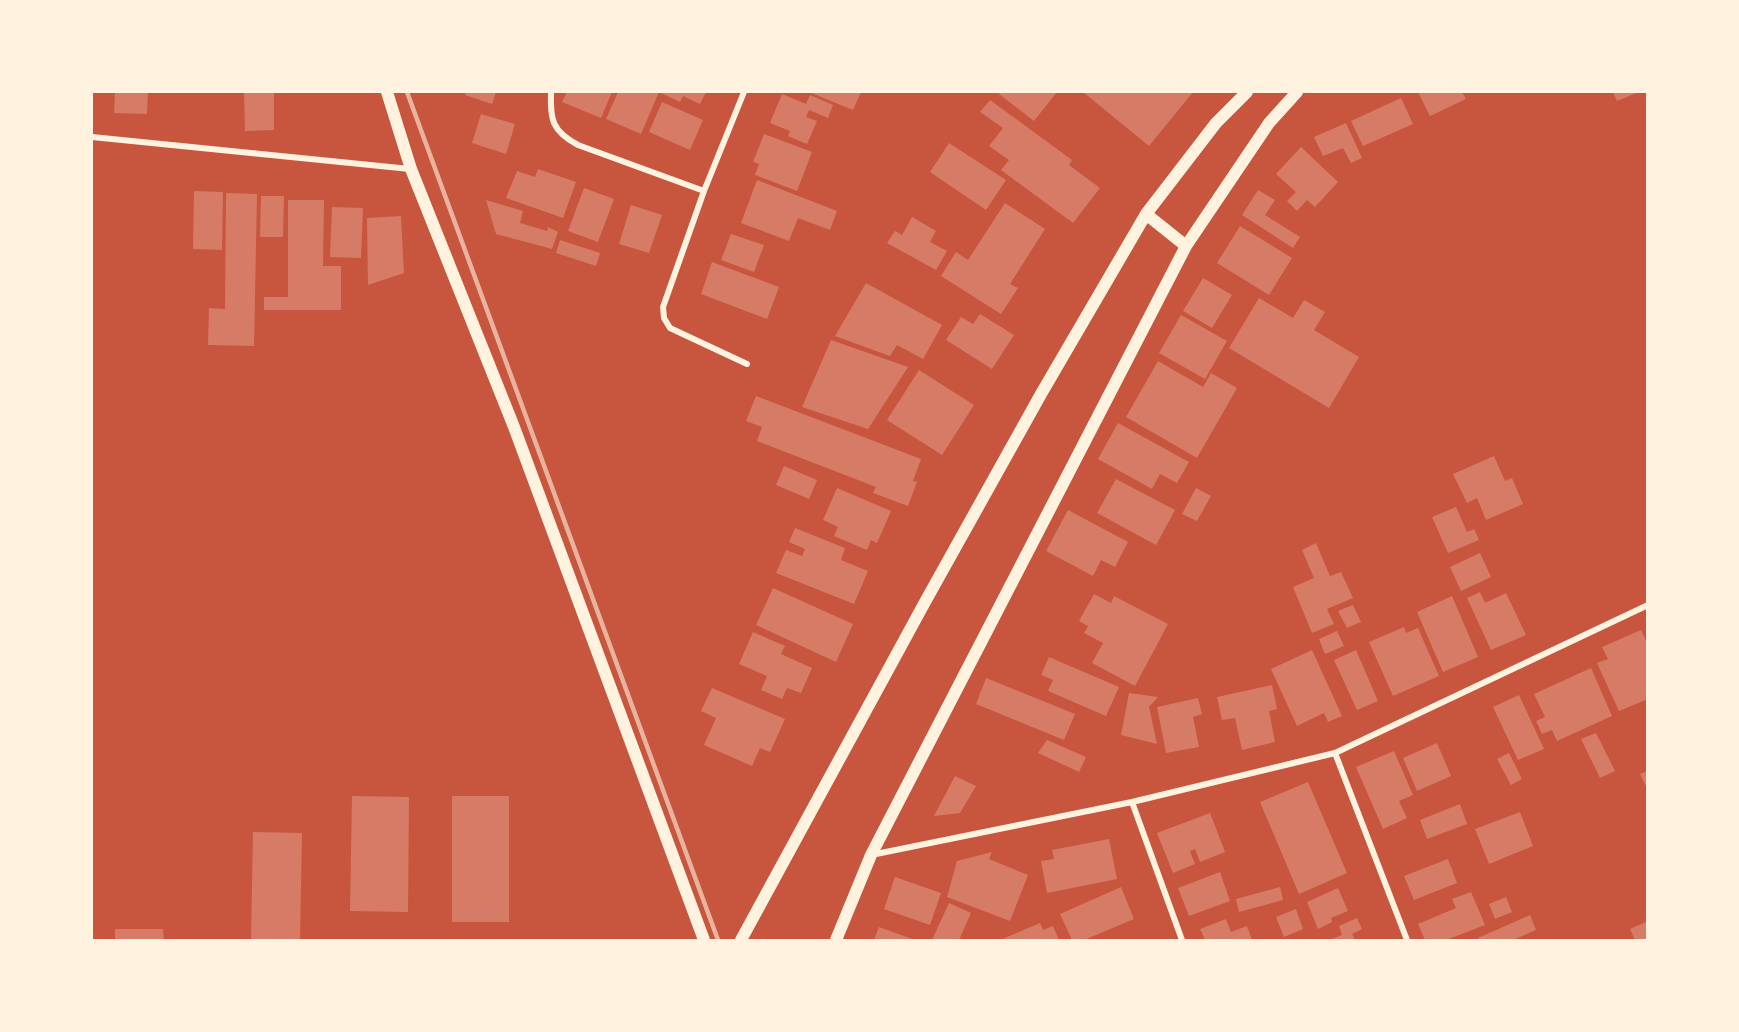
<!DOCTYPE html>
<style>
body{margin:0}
#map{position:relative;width:1739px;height:1032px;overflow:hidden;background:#c8553d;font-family:Manrope,sans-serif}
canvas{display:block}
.frame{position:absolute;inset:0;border:93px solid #fff3e0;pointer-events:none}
</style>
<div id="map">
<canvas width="1739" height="1032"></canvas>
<div class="frame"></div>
</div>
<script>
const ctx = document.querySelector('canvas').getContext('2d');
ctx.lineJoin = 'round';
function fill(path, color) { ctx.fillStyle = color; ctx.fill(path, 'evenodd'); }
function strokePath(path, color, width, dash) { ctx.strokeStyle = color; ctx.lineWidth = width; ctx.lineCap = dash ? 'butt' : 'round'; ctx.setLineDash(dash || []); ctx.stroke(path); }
fill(new Path2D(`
 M115 92H148L147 114 114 113Z
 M244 92H274V130L245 131Z
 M466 92H496L492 104 465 95Z
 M567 92H612L601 118 562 102Z
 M618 92H706L700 104 683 96 680 102 659 92 641 134 606 119Z
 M809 92H861L853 110Z
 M1001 92H1057L1034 121 999 94Z
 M1083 92H1193L1149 146Z
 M1418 92H1462L1466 99 1430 116Z
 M1613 92H1639L1617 101Z
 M782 94 806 104 810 95 833 105 828 118 809 110 806 117 817 121 807 144 788 136 790 131 770 123Z
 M1401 98 1413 124 1363 146 1351 121Z
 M990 100 1072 160 1069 165 1100 188 1073 223 1001 170 1009 160 989 146 1003 128 980 112Z
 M662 102 703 120 690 150 649 132Z
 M481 114 515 124 506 154 472 143Z
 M1346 123 1362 158 1351 163 1343 148 1323 156 1314 137Z
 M764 134 812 152 797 191 755 175 759 164 753 162Z
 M949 143 1006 180 986 210 930 172Z
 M1301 147 1338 182 1315 207 1307 200 1297 211 1287 201 1296 192 1276 174Z
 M538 169 576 182 563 218 506 198 517 171 535 177Z
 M757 180 837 211 830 230 798 218 789 241 741 223Z
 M584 188 614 199 598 242 568 231Z
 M1258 190 1275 200 1265 215 1300 237 1293 248 1242 215Z
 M194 191 223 192 222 250 193 249Z
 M226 193 257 194 254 346 208 345 209 308 225 309Z
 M261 196H284L283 237H260Z
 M288 200H324L323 266H341V310H264V297H288Z
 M486 200 523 211 520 223 547 231 548 227 558 232 552 249 496 234Z
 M1005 203 1045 229 1010 284 1018 288 1001 314 941 276 956 252 968 260Z
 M631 205 662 215 649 253 619 244Z
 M332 207 363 208 361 258 330 257Z
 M401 216 404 273 368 285 367 218Z
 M912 217 936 231 930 242 947 251 936 270 887 243 895 231 902 235Z
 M1240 226 1292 258 1269 295 1217 263Z
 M731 234 764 245 754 272 721 260Z
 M560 240 600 253 596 266 556 253Z
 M712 262 779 287 767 319 701 294Z
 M1203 278 1232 295 1212 328 1183 311Z
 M866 283 942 325 923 359 897 345 890 356 835 336Z
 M1259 298 1293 318 1304 300 1325 312 1314 330 1359 357 1329 408 1229 348Z
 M980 314 1014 335 992 369 946 340 961 317 973 324Z
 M1181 315 1227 341 1205 379 1159 353Z
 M831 340 908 367 868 429 802 407Z
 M1158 361 1203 387 1211 373 1237 388 1197 458 1126 417Z
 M919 370 974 405 942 455 887 420Z
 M756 396 921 459 913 481 917 482 908 506 873 493 876 487 757 441 762 427 746 421Z
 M1118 423 1189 462 1177 483 1160 474 1152 489 1098 459Z
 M1494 456 1505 481 1512 478 1523 504 1486 520 1477 498 1467 503 1453 474Z
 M784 466 817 480 809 499 776 485Z
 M1116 479 1175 510 1156 545 1097 513Z
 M837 488 891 511 877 543 871 540 867 550 834 536 838 527 823 520Z
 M1196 488 1211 496 1197 521 1182 514Z
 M1456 507 1467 532 1474 529 1479 540 1448 553 1432 517Z
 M1068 510 1128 542 1115 567 1101 560 1093 576 1046 551Z
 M795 528 845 548 841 560 868 571 854 604 776 573 786 550 802 556 805 549 789 542Z
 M1316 543 1330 576 1341 572 1353 598 1327 609 1334 624 1312 633 1293 587 1314 578 1302 550Z
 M1480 553 1491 577 1461 591 1450 567Z
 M773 588 853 624 836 662 756 625Z
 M1480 592 1485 603 1506 593 1526 635 1491 650 1467 598Z
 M1094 594 1111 603 1114 596 1168 624 1135 686 1092 663 1103 643 1084 633 1088 626 1079 621Z
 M1452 596 1478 657 1443 672 1417 612Z
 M1353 605 1361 622 1347 628 1338 611Z
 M1404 627 1406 633 1418 628 1439 676 1393 696 1369 642Z
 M1641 630 1648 645V699L1619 711 1597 663 1608 659 1602 647Z
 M1337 631 1344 646 1325 654 1319 639Z
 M753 632 785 646 781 654 812 668 801 693 787 688 782 699 761 690 767 676 739 664Z
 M1312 650 1342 716 1328 722 1324 713 1297 726 1271 669Z
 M1356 650 1378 701 1357 710 1334 660Z
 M1049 657 1119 687 1106 716 1048 691 1053 680 1041 675Z
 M1591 668 1612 716 1557 741 1552 730 1542 734 1536 721 1545 717 1534 694Z
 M986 678 1075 714 1064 740 976 704Z
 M1272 685 1277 709 1269 711 1275 742 1242 750 1235 718 1222 720 1217 697Z
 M712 688 785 719 770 752 760 748 752 766 704 745 716 718 701 711Z
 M1129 693 1158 697 1149 707 1157 744 1121 735Z
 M1519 695 1544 749 1518 760 1493 707Z
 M1198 698 1202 714 1193 717 1199 747 1166 753 1157 707Z
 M1596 733 1615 771 1600 778 1581 739Z
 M1047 740 1086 757 1079 772 1038 753Z
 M1437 743 1451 776 1417 791 1403 758Z
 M1394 751 1413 795 1399 801 1407 818 1383 829 1356 767Z
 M1509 753 1522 779 1511 785 1497 759Z
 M1648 771V791L1640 774Z
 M955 776 976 786 960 813 934 816Z
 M1308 782 1347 873 1299 894 1260 802Z
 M352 796 409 797 408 912 350 911Z
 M452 796H509V922H452Z
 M1460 804 1467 824 1427 839 1420 820Z
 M1520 812 1533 846 1489 864 1475 829Z
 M1210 813 1225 852 1200 862 1195 849 1190 851 1195 864 1173 873 1157 833Z
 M253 832 302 833 300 940H251Z
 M1109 839 1117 879 1047 893 1041 861 1054 859 1052 850Z
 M992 852 989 859 1028 875 1010 921 947 897 957 861Z
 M1448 859 1457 883 1414 900 1404 876Z
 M1220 872 1230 901 1189 916 1178 888Z
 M895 877 941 893 930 925 884 909Z
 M1121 887 1134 919 1084 940H1072L1060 914Z
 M1280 887 1283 900 1239 912 1236 899Z
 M1338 888 1348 911 1331 918 1332 922 1318 929 1307 902Z
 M1471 892 1485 925 1446 940H1425L1418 924 1456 908 1452 899Z
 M1506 897 1512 912 1495 919 1489 904Z
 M949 903 971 913 959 940H932Z
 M1296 909 1303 929 1284 937 1276 917Z
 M1530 915 1536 930 1513 940H1479L1478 938Z
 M1357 918 1362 929 1352 934 1355 940H1329L1342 935 1339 926Z
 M1226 919 1231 932 1247 926 1252 940H1205L1200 929Z
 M1648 921V940H1635L1630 929Z
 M1040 923 1043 930 1053 926 1059 940H1000Z
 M879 927 915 940H874Z
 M115 929H163L164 940H115Z`), '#d67c66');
strokePath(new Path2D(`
 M551 92C550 120 552 131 578 145L704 191
 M744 92 704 191 663 307 664 318 670 328 747 364
 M92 137 410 169
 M1335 753 1407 940
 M1132 802 1182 940
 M871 855 1132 802 1335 753 1648 605`), '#fff3e0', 6);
strokePath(new Path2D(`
 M387 92 411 169 514 427 704 940
 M1146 214 1186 246
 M741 940 925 602 1041 394 1146 214 1216 123 1247 92
 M836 940 871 855 1186 246 1269 123 1297 92`), '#fff3e0', 12);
strokePath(new Path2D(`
 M407 92 718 940`), '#e9b49f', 4.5);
</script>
